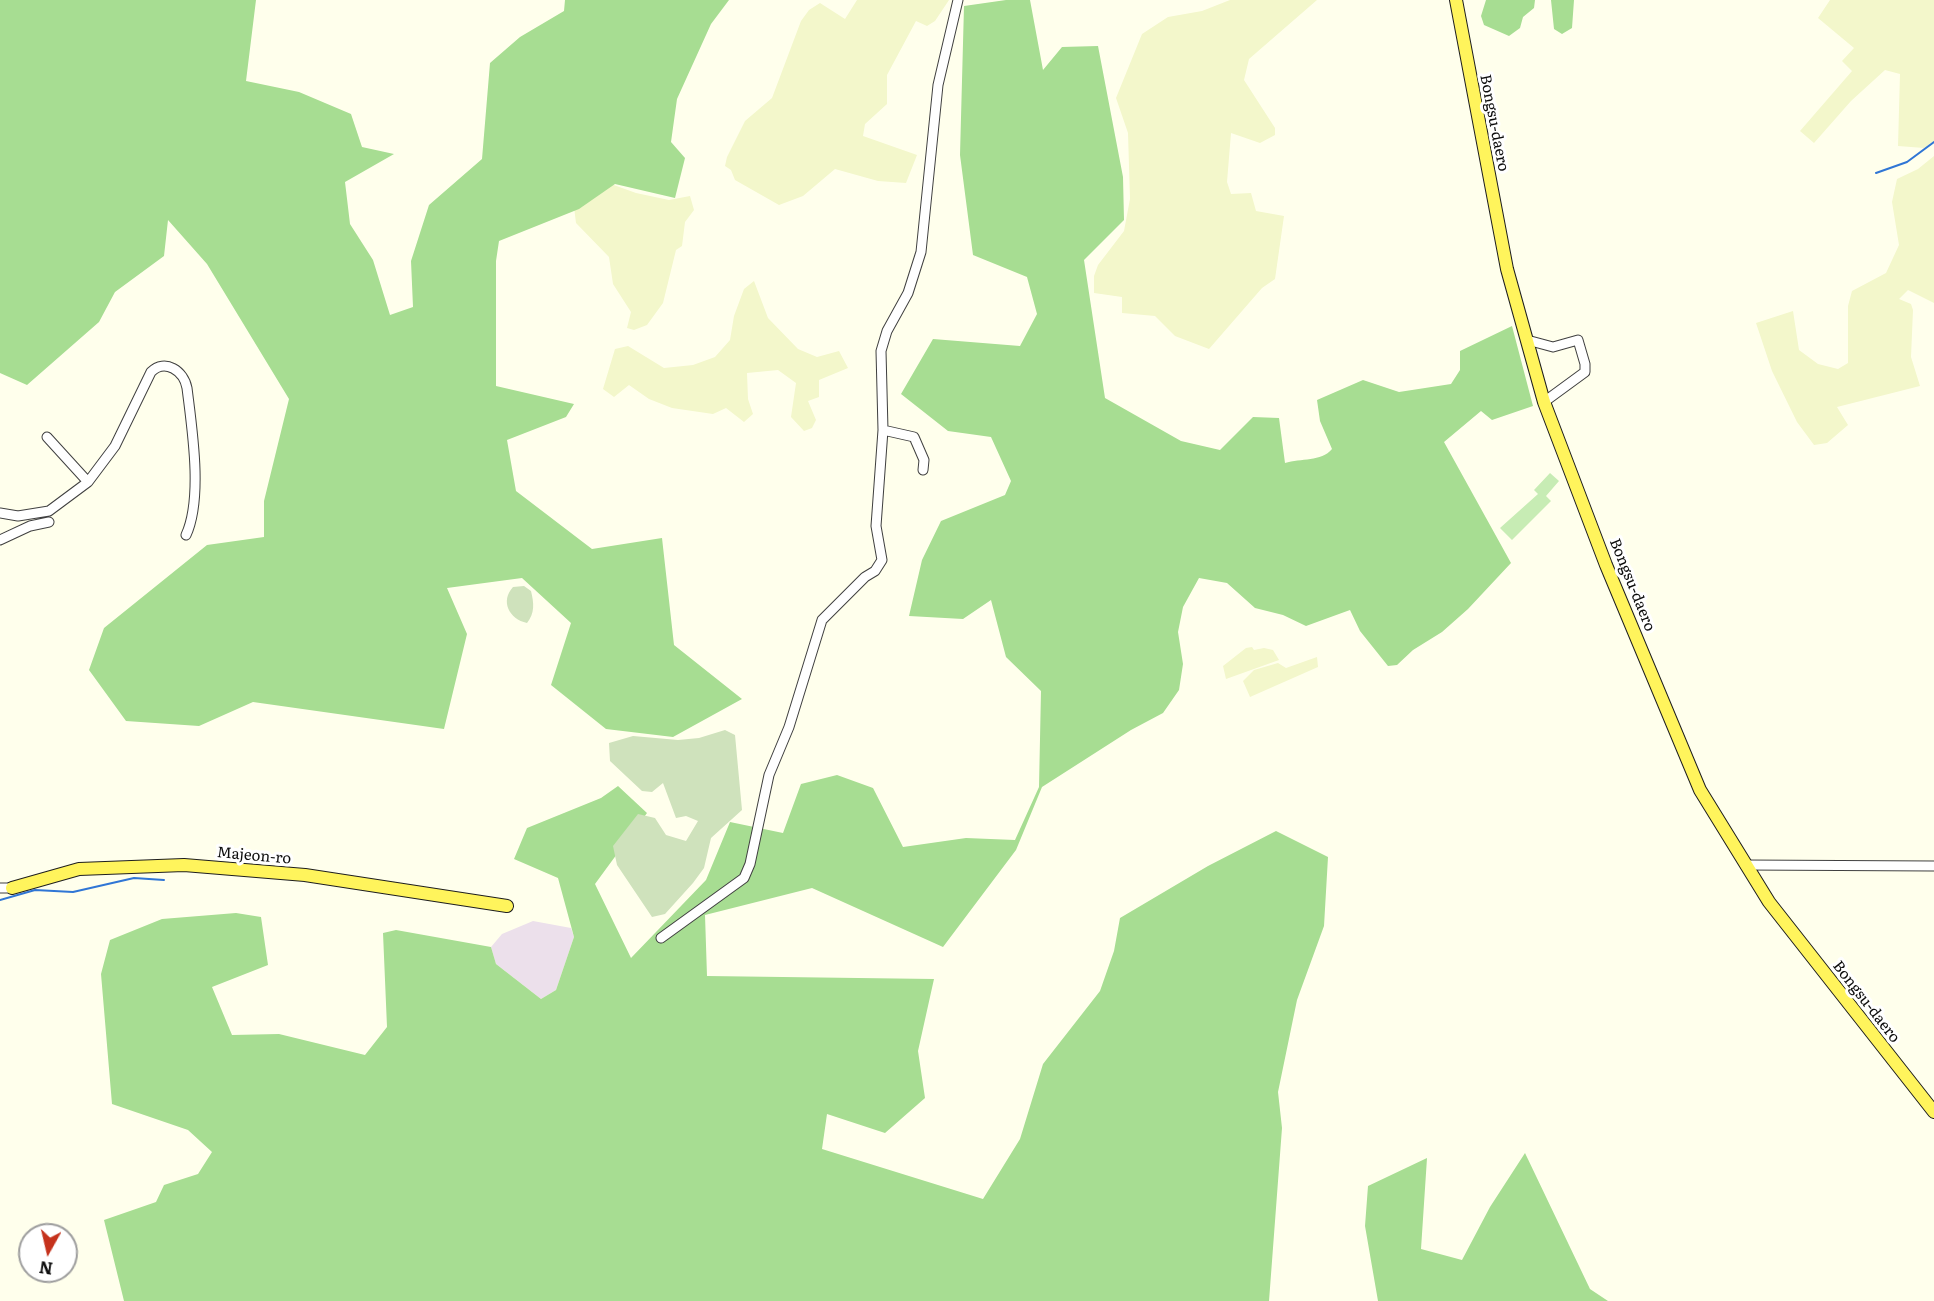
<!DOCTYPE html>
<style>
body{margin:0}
#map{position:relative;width:1934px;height:1301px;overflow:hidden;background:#ffffec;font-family:Literata,serif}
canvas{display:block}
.north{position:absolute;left:18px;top:1223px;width:60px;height:60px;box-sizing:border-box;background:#fff;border:2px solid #9e9e9e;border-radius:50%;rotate:188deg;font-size:16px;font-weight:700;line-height:24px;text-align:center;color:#0d0d0d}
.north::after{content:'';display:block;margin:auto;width:21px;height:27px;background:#c5321c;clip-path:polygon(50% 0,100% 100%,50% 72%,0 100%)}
</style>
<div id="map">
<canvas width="1934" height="1301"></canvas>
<div class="north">N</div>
</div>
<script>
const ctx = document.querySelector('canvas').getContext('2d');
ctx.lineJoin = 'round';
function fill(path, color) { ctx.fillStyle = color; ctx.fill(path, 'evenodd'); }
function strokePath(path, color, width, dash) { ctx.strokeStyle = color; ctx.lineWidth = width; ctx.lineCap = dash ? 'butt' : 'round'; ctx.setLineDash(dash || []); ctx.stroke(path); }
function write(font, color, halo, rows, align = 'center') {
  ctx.font = font + ' Literata,serif'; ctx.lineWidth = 6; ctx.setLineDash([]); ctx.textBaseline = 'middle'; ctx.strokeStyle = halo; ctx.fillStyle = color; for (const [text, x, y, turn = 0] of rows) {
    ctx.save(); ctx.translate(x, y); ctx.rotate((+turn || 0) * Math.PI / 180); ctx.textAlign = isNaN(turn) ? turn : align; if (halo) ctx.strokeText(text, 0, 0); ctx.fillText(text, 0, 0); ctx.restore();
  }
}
fill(new Path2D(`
 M533 921 571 928 574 937 556 990 541 999 496 964 491 947 502 934Z`), '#ece0eb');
fill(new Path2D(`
 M857 0H949L935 21 927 26 916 21 887 75V104L865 124 863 136 917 155 906 183 878 181 835 169 803 196 779 205 735 180 731 170 725 166 727 157 745 121 772 98 801 21 809 10 820 3 845 19Z
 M1230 0H1317L1249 59 1244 80 1275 128V135L1260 143 1231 133 1227 182 1231 194 1251 193 1256 211 1284 216 1275 279 1262 288 1209 349 1175 336 1155 316 1122 313V297L1094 293V276L1098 265 1124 231 1130 199 1128 133 1116 98 1142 34 1168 17 1202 11Z
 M1830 0H1934V141L1924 148 1898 146 1900 74 1885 70 1851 101 1814 143 1800 131 1852 71 1842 61 1854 48 1818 18Z
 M1934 156V303L1908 290 1899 299 1911 304 1913 310 1911 357 1920 386 1837 407 1848 425 1827 443 1814 445 1797 422 1772 371 1756 323 1793 311 1799 350 1818 364 1838 369 1848 363V306L1852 291 1886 273 1899 245 1892 202 1897 179 1918 169Z
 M597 179 636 193 669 200 690 196 694 210 685 222 682 246 676 250 663 303 647 325 634 330 627 328 631 312 613 284 609 257 576 223 573 199Z
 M754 281 768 318 798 349 817 357 839 351 848 368 819 380V397L808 401 816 420 812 428 804 431 791 417 796 383 778 370 747 373 748 399 753 414 744 422 726 408 713 414 672 408 649 399 629 385 614 397 603 389 615 349 628 346 664 368 693 365 715 357 730 340 734 316 744 289Z
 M1252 647 1254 650 1264 648 1273 650 1279 660 1226 679 1223 666 1246 648Z
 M1317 657 1318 667 1250 697 1243 681 1254 670 1278 663 1286 668Z`), '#f3f7cb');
fill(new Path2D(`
 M1550 473 1559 481 1546 496 1551 501 1512 540 1500 528 1538 494 1534 490Z`), '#c7ecb4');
fill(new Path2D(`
 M0 0H256L246 81 299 92 351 114 362 147 394 154 345 182 350 224 373 260 390 315 413 307 411 261 429 205 482 159 490 63 520 37 564 11 565 0H729L711 24 677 99 671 142 685 158 675 198 615 184 579 209 499 241 496 261V386L574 404 566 417 507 440 516 491 592 549 662 538 674 645 742 699 673 737 606 729 551 685 571 623 522 578 447 588 467 634 444 729 253 702 199 726 126 721 89 670 104 628 207 545 264 537V501L289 399 207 264 168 220 164 256 115 292 99 322 27 385 0 373Z
 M1006 0H1030L1043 70 1062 47 1098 46 1123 177 1124 220 1084 260 1105 398 1181 441 1220 450 1253 417 1279 418 1285 463C1301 458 1321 462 1332 449L1320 421 1317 400 1363 380 1399 392 1451 384 1460 370V351L1512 326 1533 406 1492 420 1481 411 1444 442 1511 563 1468 609 1442 632 1413 650 1397 665 1388 666 1360 631 1350 610 1306 626 1283 615 1255 608 1227 583 1199 578 1183 607 1178 632 1183 664 1179 690 1163 713 1131 730 1042 787 1016 850 943 947 812 888 705 915 707 976 934 979 918 1051 925 1098 885 1133 827 1114 822 1149 983 1199 1020 1139 1043 1064 1100 991 1114 951 1120 918 1208 866 1276 831 1328 857 1324 926 1297 1000 1278 1092 1282 1128 1269 1301H124L104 1220 156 1202 164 1185 198 1174 212 1152 188 1130 112 1104 101 974 110 940 162 919 236 913 261 917 268 965 212 987 232 1035 279 1034 365 1055 387 1027 383 933 396 930 491 947 496 964 541 999 556 990 574 937 558 878 514 859 527 828 601 798 618 786 647 813 595 884 631 958 706 880 730 822 783 833 801 784 837 775 873 788 903 847 966 838 1015 840 1039 787 1041 691 1006 657 991 600 963 619 909 616 922 560 941 521 1005 495 1011 481 991 437 948 431 901 394 933 339 1020 346 1037 314 1027 277 973 255 960 155 964 6Z
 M1486 0H1535L1534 8 1523 17 1520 28 1509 36 1484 25 1481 16Z
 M1551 0H1574L1572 28 1562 34 1554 29Z
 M1525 1153 1590 1289 1608 1301H1378L1365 1226 1368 1186 1427 1158 1421 1249 1462 1260 1490 1207Z`), '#a7dd92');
fill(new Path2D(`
 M524 586 531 591C534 603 535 613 527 623 509 619 500 601 513 587Z
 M725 730 735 735 742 810 711 838 704 868 693 883 665 914 652 917 617 865 613 846 638 814 655 818 666 835 686 841 698 821 686 816 676 818 663 783 652 792 642 791 610 761 609 743 633 736 678 740 699 738Z`), '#cfe2bc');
strokePath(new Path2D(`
 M1876 173 1907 162 1934 142
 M0 900 35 890 73 892 134 878 164 880`), '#3076d5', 2);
const minor = new Path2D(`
 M1527 340 1553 347 1578 340 1585 364V372L1544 402
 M883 430 914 437 924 460 923 470
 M47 437 88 482
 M0 513 18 516 49 511 88 482 115 446 151 372C165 358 184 371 187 388 192 429 203 498 186 535
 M0 540 30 526 49 522
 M1745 865 1934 866
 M0 888H12
 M661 938 744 878 750 864 769 775 789 727 822 620 865 577 875 571 882 560 876 526 883 430 881 351 887 331 908 293 921 252 938 85 958 0`);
const major = new Path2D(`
 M1456 0 1507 269 1544 402 1606 565 1700 790 1769 902 1934 1112
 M12 888 79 869 184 865 305 875 507 906`);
strokePath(minor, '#404040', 11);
strokePath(major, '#1e1e1e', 14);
strokePath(minor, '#fff', 9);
strokePath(major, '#fff45c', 12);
write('15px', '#0d0d0d', '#fff', [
 ["Bongsu-daero",1494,123,79],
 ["Bongsu-daero",1632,585,68],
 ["Majeon-ro",254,856,5],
 ["Bongsu-daero",1866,1002,52]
]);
</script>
